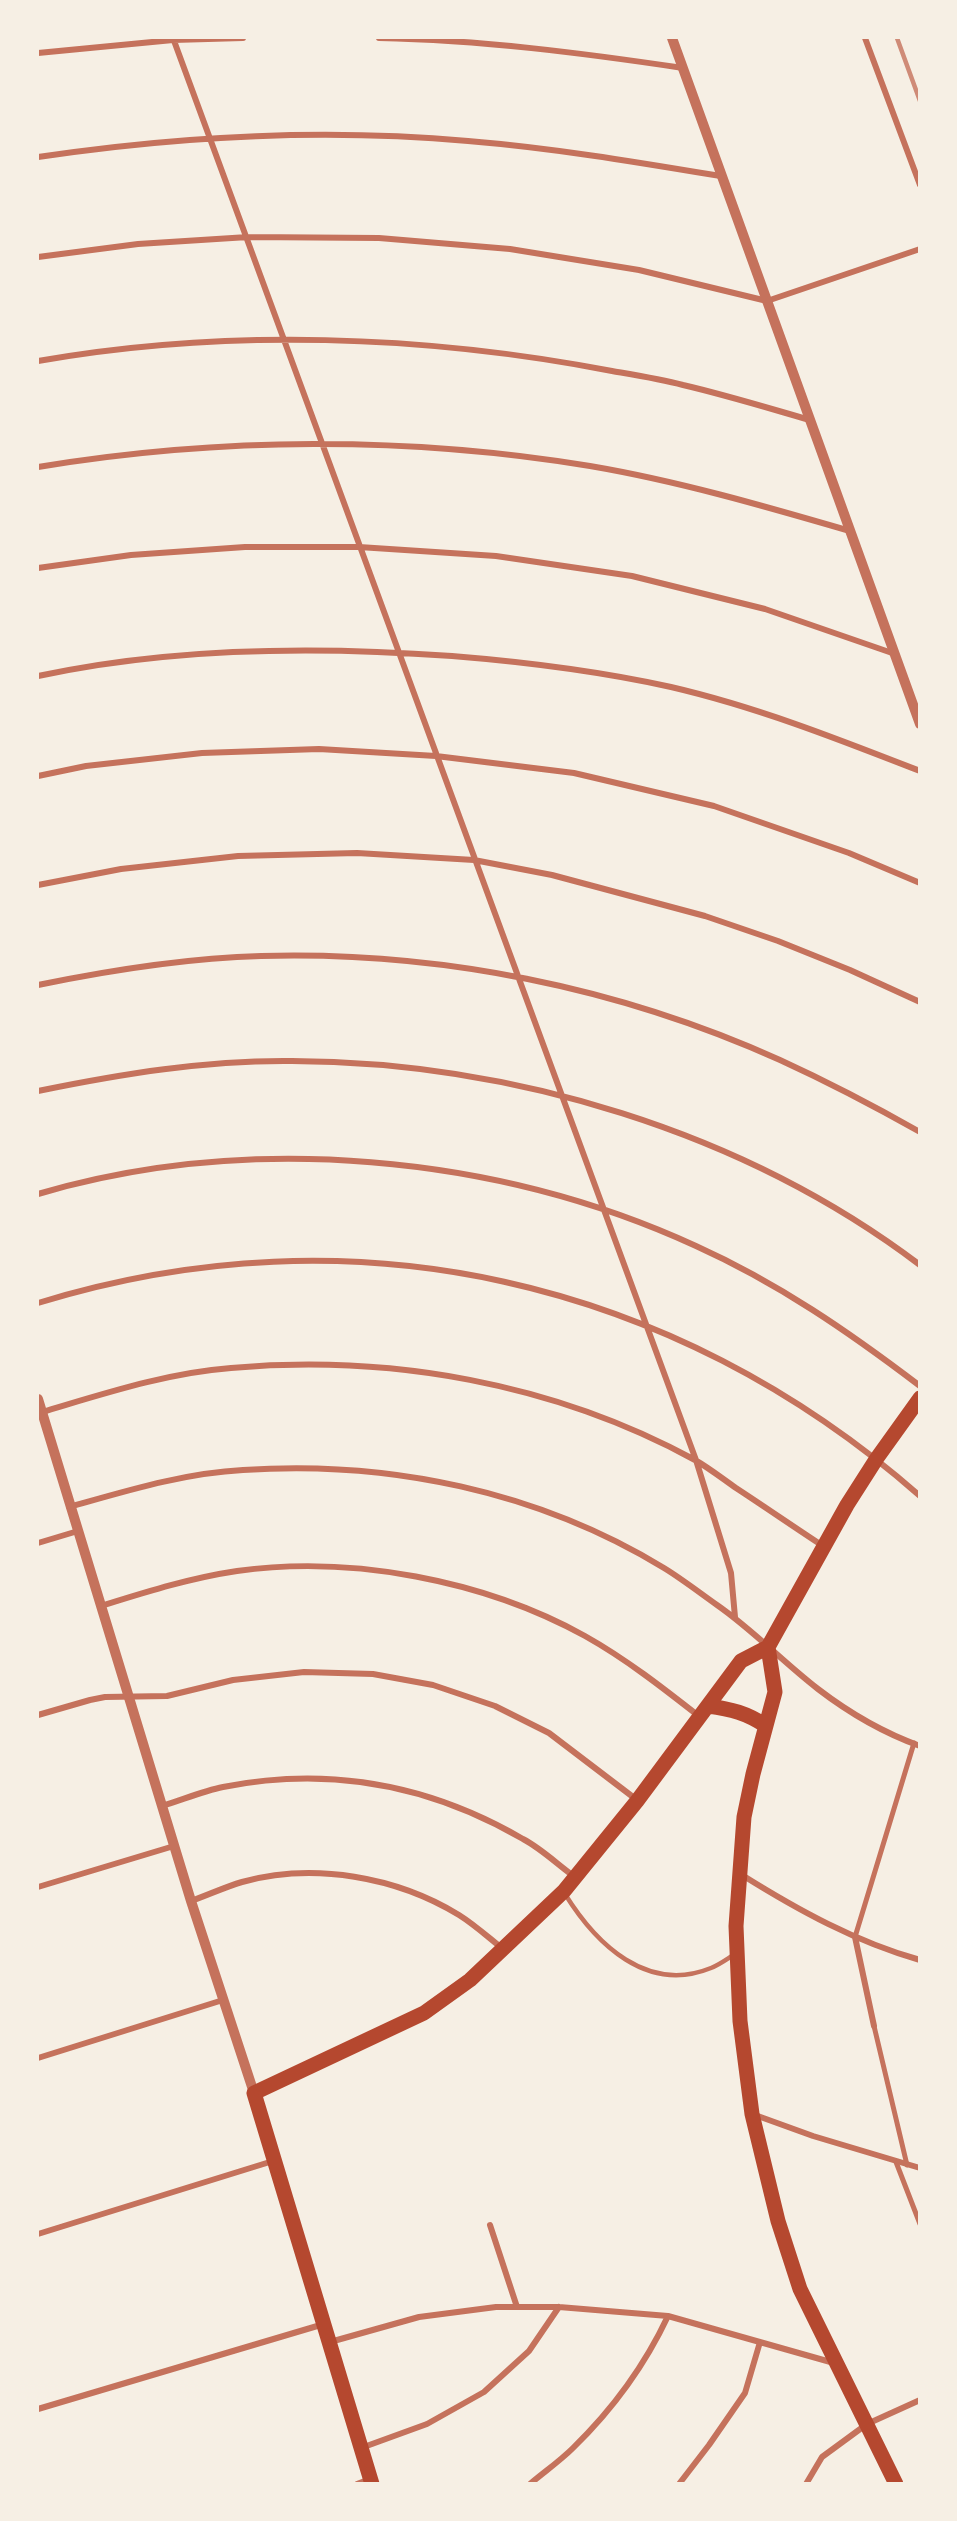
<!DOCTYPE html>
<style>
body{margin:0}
#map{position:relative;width:957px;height:2521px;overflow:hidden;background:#f6efe4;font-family:Montserrat,sans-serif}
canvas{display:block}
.frame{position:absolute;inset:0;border:39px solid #f6efe4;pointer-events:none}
</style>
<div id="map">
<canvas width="957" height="2521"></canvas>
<div class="frame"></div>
</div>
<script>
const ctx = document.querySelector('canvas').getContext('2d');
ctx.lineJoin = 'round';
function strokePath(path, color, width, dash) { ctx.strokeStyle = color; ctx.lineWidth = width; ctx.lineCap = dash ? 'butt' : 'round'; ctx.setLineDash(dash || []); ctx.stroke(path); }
strokePath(new Path2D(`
 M565 1894C596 1944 647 1994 711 1968 719 1965 727 1959 735 1954`), '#c5725c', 4.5);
strokePath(new Path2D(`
 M855 1937 914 1743
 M874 2026 907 2165
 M896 2162 920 2224`), '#c5725c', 5);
strokePath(new Path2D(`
 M173 38 696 1460 731 1573 735 1617
 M379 38C481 40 582 53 683 68
 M865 38 920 185
 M38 53 173 40 243 38
 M38 157C179 136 325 128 468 141 553 148 636 162 720 176
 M38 257 138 244 248 237 379 238 510 249 639 270 767 301 920 249
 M38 361C226 328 425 335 612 371 635 375 660 379 683 385 726 395 768 408 810 420
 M38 467C219 437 408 436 590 466 678 481 764 506 850 531
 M38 568 131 555 245 547H359L496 556 632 576 765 609 895 654
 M38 676C172 647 315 646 452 656 526 662 599 671 671 687 757 707 838 739 920 771
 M38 776 86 766 202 753 319 749 436 756 574 773 714 806 849 853 920 883
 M38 885 121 869 238 856 357 853 474 860 552 875 705 916 778 941 850 970 920 1002
 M38 985C111 970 186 958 261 956 439 951 618 987 780 1060 828 1082 874 1106 920 1132
 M38 1091C121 1074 206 1060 292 1061 511 1062 743 1131 920 1265
 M38 1194C249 1132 496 1154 696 1246 778 1283 849 1332 920 1386
 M38 1303C352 1206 673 1279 920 1496
 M42 1412C103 1394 166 1373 231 1368 390 1354 554 1383 695 1460 709 1468 723 1479 736 1488 765 1507 794 1527 823 1546
 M69 1507C126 1491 184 1473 243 1470 388 1460 538 1491 664 1568 682 1579 700 1593 717 1605 753 1630 783 1662 818 1689 848 1712 884 1733 920 1746
 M38 1543 78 1531
 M101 1606C146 1592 190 1578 237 1571 351 1555 484 1580 585 1636 626 1659 663 1688 700 1717
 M38 1715 90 1700 105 1697 167 1696 233 1680 304 1672 373 1674 433 1685 495 1706 549 1733 637 1800
 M162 1806C182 1800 203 1791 223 1787 329 1766 430 1785 523 1839 542 1849 558 1865 575 1877
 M742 1875C798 1910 856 1942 920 1960
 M38 1887 174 1846
 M191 1901C208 1895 225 1887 242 1882 314 1862 397 1877 459 1915 475 1925 489 1938 503 1949
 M855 1937 874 2026
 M38 2058 223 2000
 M755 2115 813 2136 920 2168
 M490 2225 517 2307
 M38 2234 273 2161
 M330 2342 419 2317 496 2307H559L668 2316 834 2363
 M38 2409 324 2324
 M361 2448 427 2424 484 2392 529 2351 559 2307
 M357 2484 370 2479
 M530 2484C544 2472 560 2461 573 2448 612 2410 645 2365 668 2316
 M679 2484 709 2445 745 2393 760 2342
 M806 2484 822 2457 867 2424 920 2400`), '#c5725c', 6);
strokePath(new Path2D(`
 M672 38 920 724
 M38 1399 191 1901 254 2093`), '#c5725c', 10);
strokePath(new Path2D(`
 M768 1647 775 1692 753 1774 744 1817 736 1926 740 2021 752 2114 778 2221 800 2289 896 2484
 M708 1706C731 1709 747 1713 766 1726
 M372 2484 254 2093 424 2013 470 1980 564 1891 637 1801 741 1661 768 1647 847 1505 877 1458 920 1398`), '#b5482f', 15);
strokePath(new Path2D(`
 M897 38 920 101`), '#cf8b77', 4.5);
</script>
